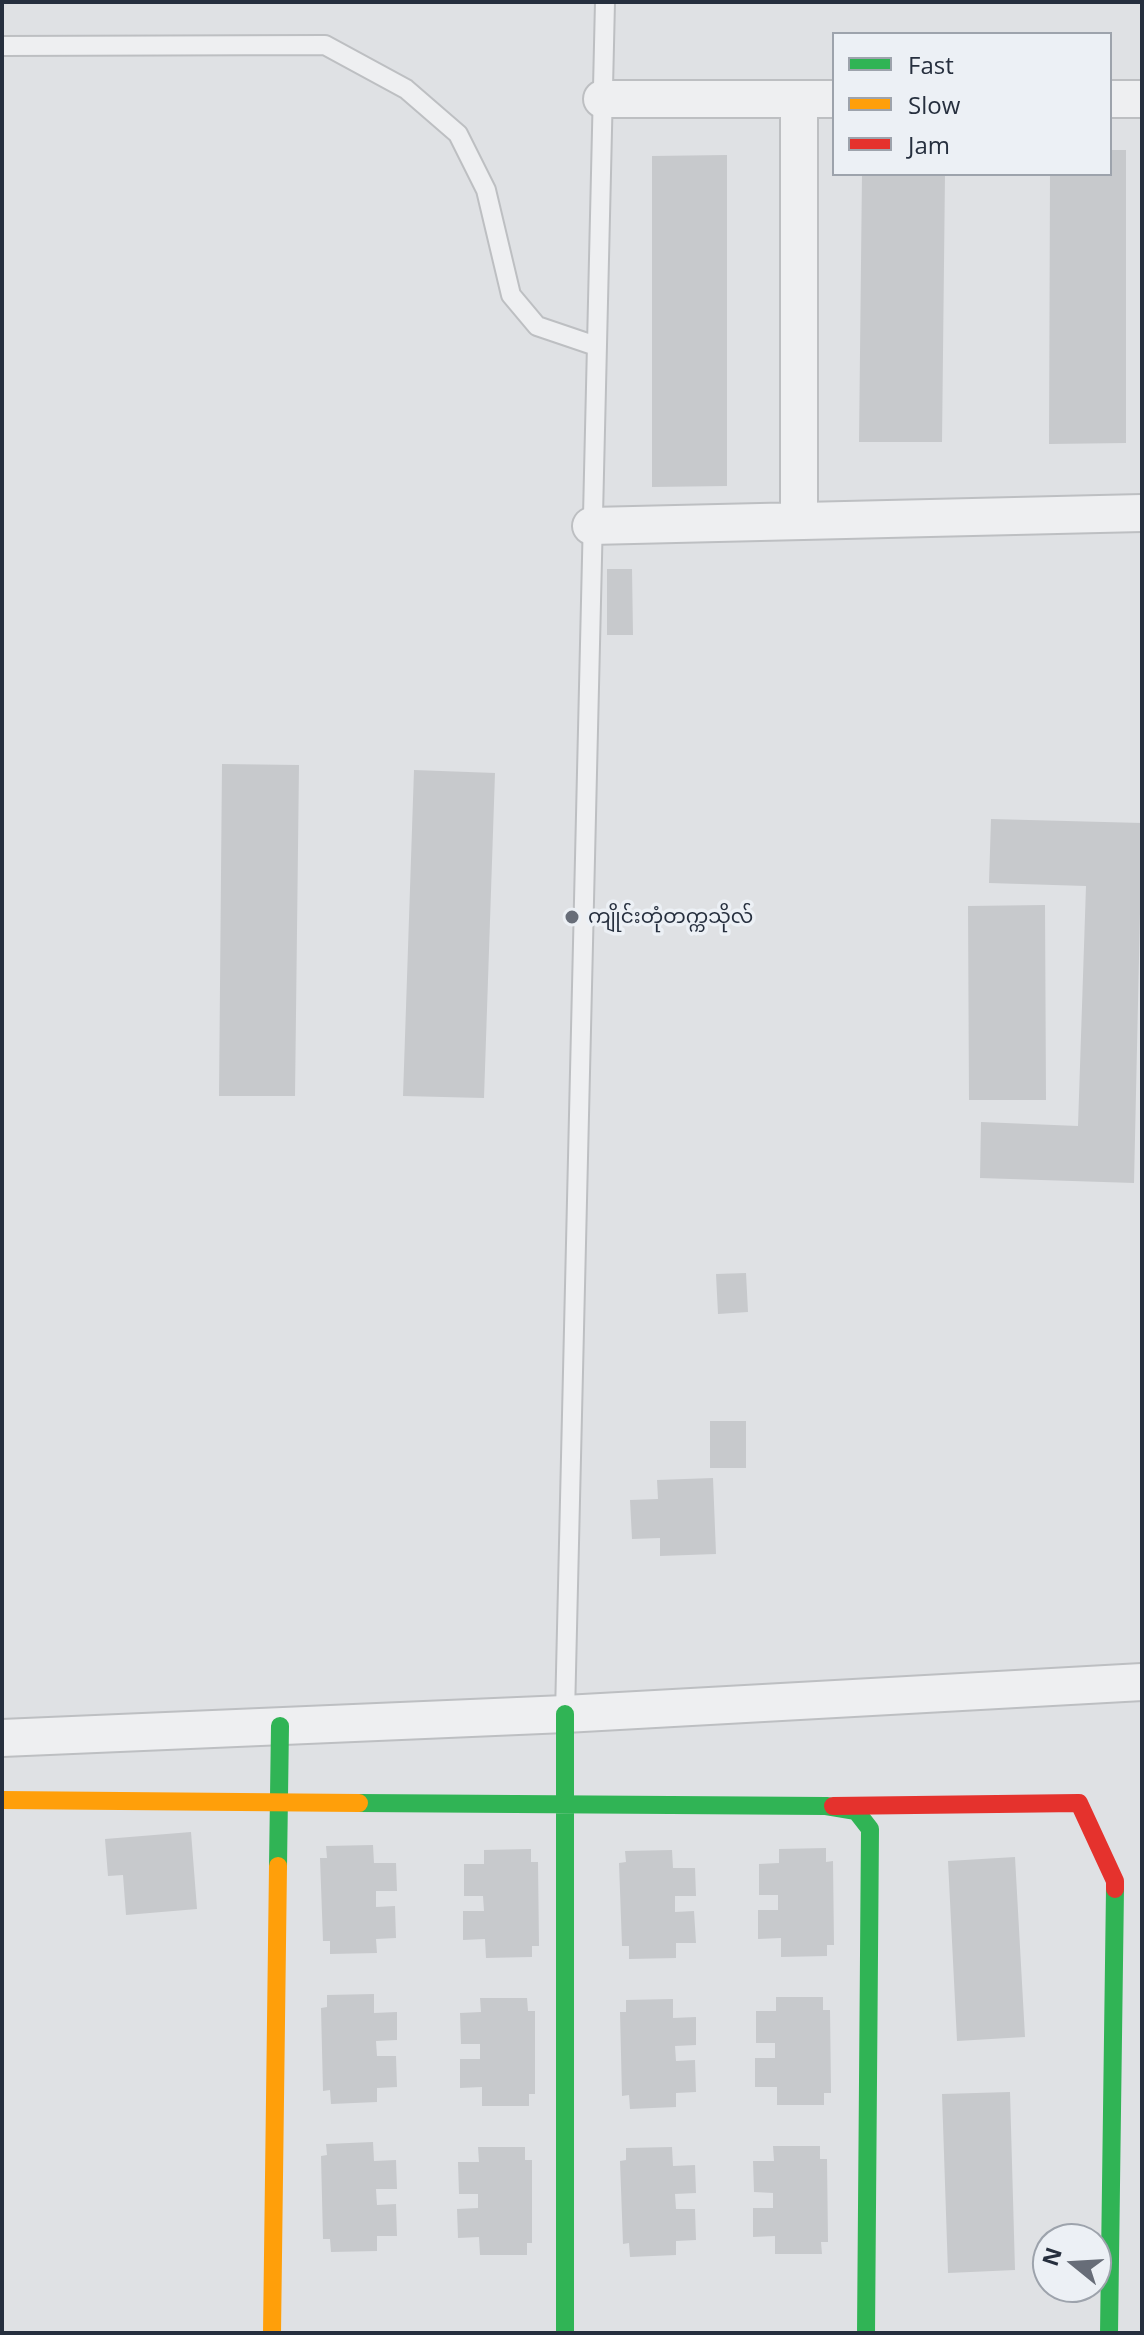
<!DOCTYPE html>
<meta charset="utf-8">
<style>
body{margin:0}
#map{position:relative;width:1144px;height:2335px;overflow:hidden;background:#dfe1e4;font-family:"Open Sans",sans-serif}
canvas{display:block}
.frame{position:absolute;inset:0;border:4px solid #262f3e;pointer-events:none}
.legend{position:absolute;left:832px;top:32px;width:280px;height:144px;box-sizing:border-box;background:#ecf0f5;border:2px solid #9da3ac;margin:0;padding:10px 14px;list-style:none;font-size:24px;color:#262f3e}
.legend li{display:flex;align-items:center;gap:16px;height:40px}
.legend b{width:40px;border:2px solid #9da3ac}
.north{position:absolute;left:1032px;top:2223px;width:80px;height:80px;box-sizing:border-box;background:#ecf0f5;border:2px solid #9da3ac;border-radius:50%;rotate:288deg;font-size:22px;font-weight:700;line-height:32px;text-align:center;color:#262f3e}
.north::after{content:'';display:block;margin:auto;width:28px;height:36px;background:#676d78;clip-path:polygon(50% 0,100% 100%,50% 72%,0 100%)}
</style>
<div id="map">
<canvas width="1144" height="2335"></canvas>
<div class="frame"></div>
<ul class="legend">
<li><b style="height:10px;background:#30b455"></b>Fast</li>
<li><b style="height:10px;background:#ff9f0a"></b>Slow</li>
<li><b style="height:10px;background:#e5322d"></b>Jam</li>
</ul>
<div class="north">N</div>
</div>
<script>
const ctx = document.querySelector('canvas').getContext('2d');
ctx.lineJoin = 'round';
function fill(path, color) { ctx.fillStyle = color; ctx.fill(path, 'evenodd'); }
function strokePath(path, color, width, dash) { ctx.strokeStyle = color; ctx.lineWidth = width; ctx.lineCap = dash ? 'butt' : 'round'; ctx.setLineDash(dash || []); ctx.stroke(path); }
function write(font, color, halo, rows, align = 'center') {
  ctx.font = font + ' "Open Sans","Noto Sans Myanmar",sans-serif'; ctx.lineWidth = 7; ctx.setLineDash([]); ctx.textBaseline = 'middle'; ctx.strokeStyle = halo; ctx.fillStyle = color; for (const [text, x, y, turn = 0] of rows) {
    ctx.save(); ctx.translate(x, y); ctx.rotate((+turn || 0) * Math.PI / 180); ctx.textAlign = isNaN(turn) ? turn : align; if (halo) ctx.strokeText(text, 0, 0); ctx.fillText(text, 0, 0); ctx.restore();
  }
}
fill(new Path2D(`
 M1110 150H1126V443L1049 444 1050 174H1110Z
 M727 155V486L652 487V156Z
 M862 174H945L942 442H859Z
 M607 569H632L633 635H607Z
 M222 764 299 765 295 1096H219Z
 M414 770 495 773 484 1098 403 1096Z
 M991 819 1142 823 1134 1183 980 1178 981 1122 1078 1126 1086 886 989 883Z
 M1045 905 1046 1100H969L968 906Z
 M746 1273 748 1312 718 1314 716 1274Z
 M710 1421H746V1468H710Z
 M713 1478 716 1554 660 1556V1538L632 1539 630 1500 658 1499 657 1480Z
 M191 1832 197 1909 126 1915 123 1875 108 1876 105 1839Z
 M373 1845 374 1863H396L397 1891H376V1907L395 1906 396 1938 376 1939 377 1953 330 1954V1941H323L320 1858H327L326 1846Z
 M826 1848V1862L833 1861 834 1945H827V1956L781 1957V1938L758 1939V1910H778V1895H759V1864L779 1863V1849Z
 M531 1849V1862H538L539 1946H532V1957L486 1958 485 1939 463 1940V1911H484L483 1896H464V1864H484V1850Z
 M672 1850 673 1868H695L696 1896H675V1912L694 1911 696 1943H676V1958L629 1959V1946H622L619 1863 626 1862 625 1851Z
 M1015 1857 1025 2037 957 2041 948 1861Z
 M374 1994V2013L397 2012V2040L376 2041 377 2056H396L397 2087 377 2088V2102L331 2104 330 2090 323 2091 321 2008 327 2007V1995Z
 M776 1997H823V2010H830L831 2093H824V2105H777V2087H755V2058H775V2043H756V2011H776Z
 M480 1998H527L528 2011H535V2094H529V2106H482V2087L460 2088V2059H480V2044H461L460 2013 481 2012Z
 M673 1999V2018L696 2017V2045L675 2046 676 2061 695 2060 696 2092 676 2093V2107L630 2109 629 2095 622 2096 620 2012H626V2000Z
 M1010 2092 1015 2270 948 2273 942 2094Z
 M373 2142 374 2161 396 2160 397 2189H376L377 2205 396 2204 397 2236H377V2251L331 2252 330 2239H323L321 2156 327 2155 326 2144Z
 M773 2146H820V2159H827L828 2242H821L822 2254H775V2236L753 2237V2208H773V2193L754 2192 753 2161H774Z
 M478 2147H525V2160H532V2243H527V2255H480L479 2237 458 2238 457 2209 478 2208V2194H459L458 2162H479Z
 M672 2147 673 2166 695 2165 696 2193 675 2194 676 2209H695L696 2240 676 2241V2255L630 2257 629 2243 623 2244 620 2161 626 2160V2148Z`), '#c7c9cc');
const lane = new Path2D(`
 M2 46 325 45 406 89 458 134 486 190 511 295 537 326 596 346
 M565 1714 605 2`);
const street = new Path2D(`
 M602 99H834
 M1110 99H1142
 M799 521V99
 M591 526 1142 513
 M2 1738 565 1714 1142 1682`);
strokePath(lane, '#bdbfc2', 22);
strokePath(street, '#bdbfc2', 40);
strokePath(lane, '#eeeff1', 18);
strokePath(street, '#eeeff1', 36);
strokePath(new Path2D(`
 M565 1714V2333
 M359 1803 826 1806 856 1811 870 1829 866 2333
 M278 1866 280 1726
 M1109 2333 1115 1889`), '#30b455', 18);
strokePath(new Path2D(`
 M2 1800 359 1803
 M272 2333 278 1866`), '#ff9f0a', 18);
strokePath(new Path2D(`
 M833 1806 1079 1803 1115 1881V1889`), '#e5322d', 18);
for (const [x, y, r, color] of [
 [572,917,8,"#676d78"]
]) { const dot = new Path2D(); dot.arc(x, y, r, 0, 2 * Math.PI); ctx.fillStyle = color; ctx.fill(dot); strokePath(dot, '#ecf0f5', 3); }
write('20px', '#262f3e', '#ecf0f5', [
 ["ကျိုင်းတုံတက္ကသိုလ်",588,917]
], 'left');
</script>
